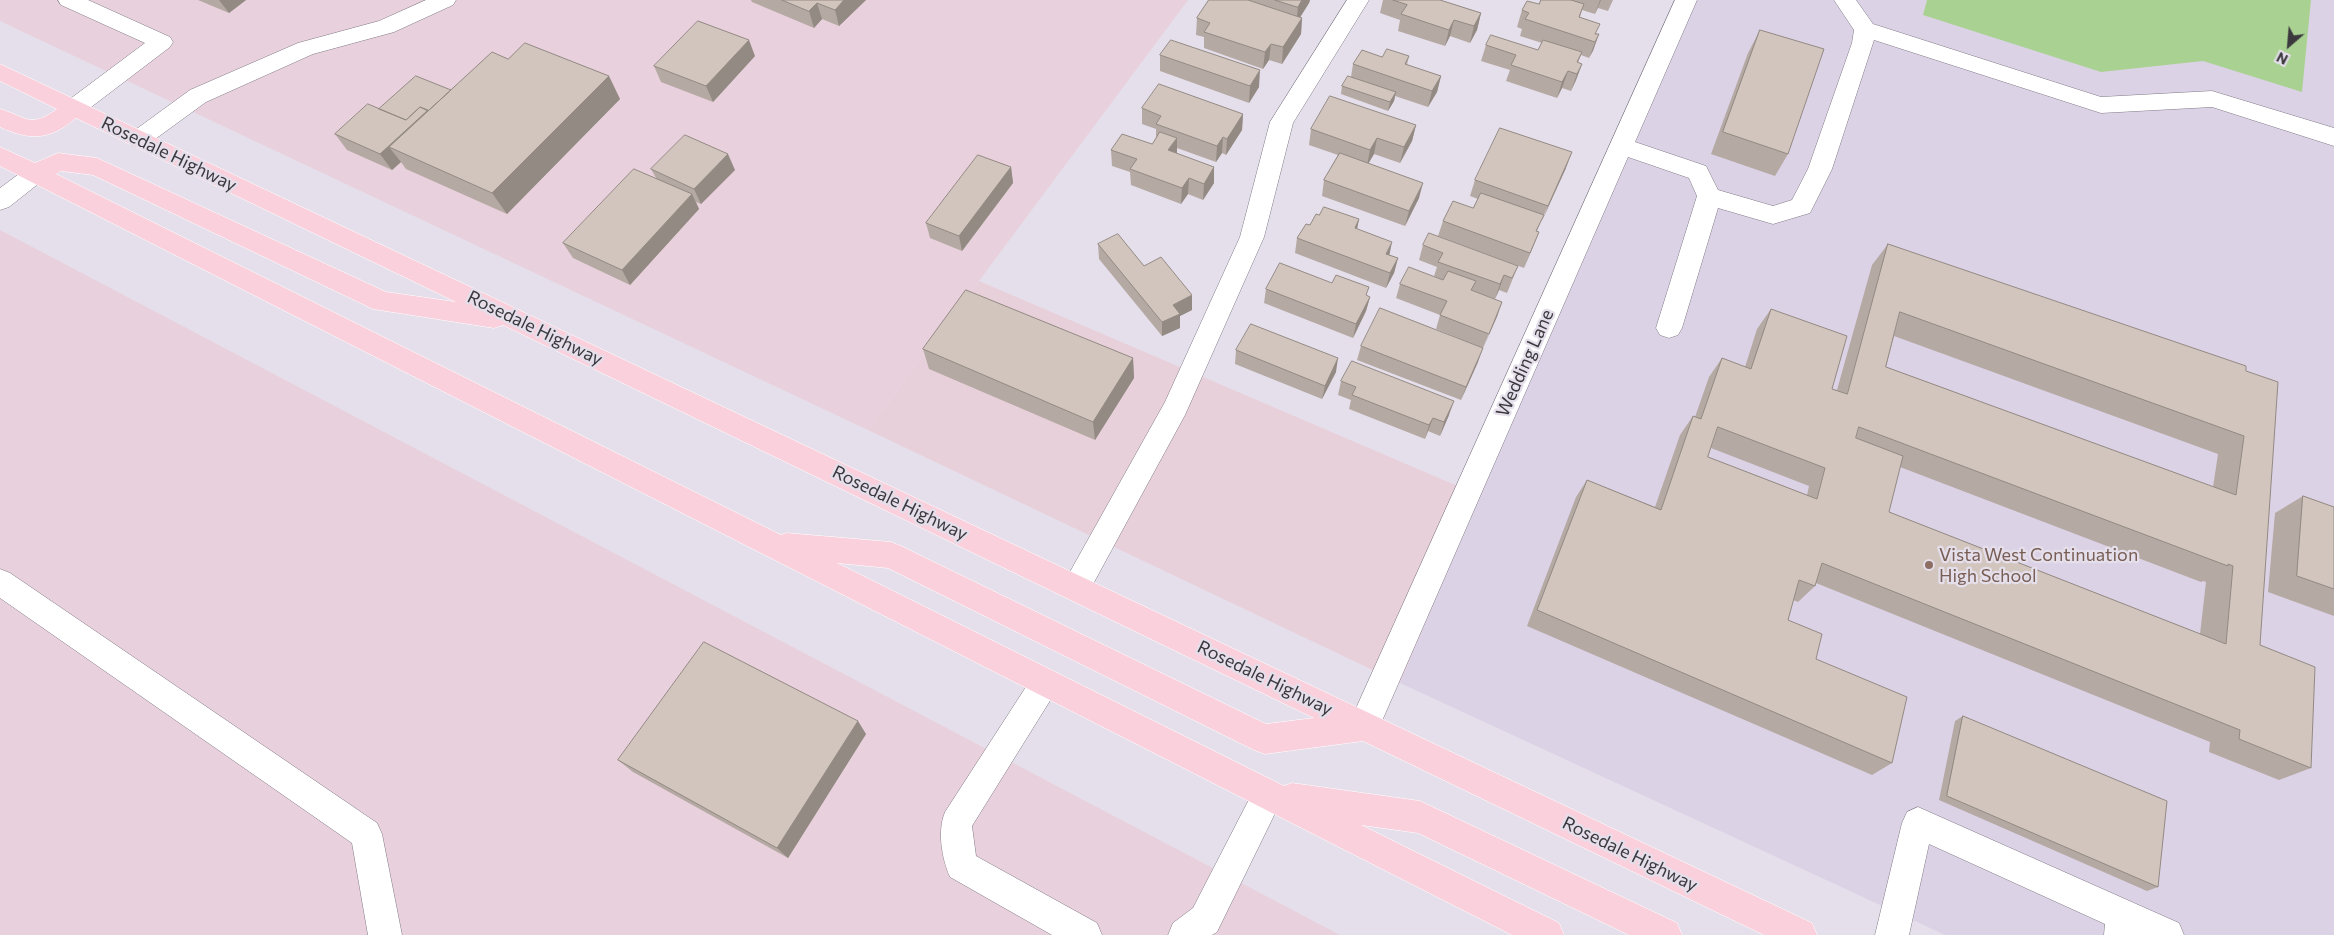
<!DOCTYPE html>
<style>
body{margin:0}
#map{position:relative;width:2334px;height:935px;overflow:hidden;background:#e5dfeb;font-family:Commissioner,sans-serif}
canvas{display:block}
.north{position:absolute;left:2264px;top:20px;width:50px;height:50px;-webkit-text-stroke:4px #e5dfeb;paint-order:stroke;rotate:207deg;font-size:14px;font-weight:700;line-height:20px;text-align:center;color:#3b393e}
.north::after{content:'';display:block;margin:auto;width:18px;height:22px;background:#3b393e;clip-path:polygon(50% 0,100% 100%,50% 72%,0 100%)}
</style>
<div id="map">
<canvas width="2334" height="935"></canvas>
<div class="north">N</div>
</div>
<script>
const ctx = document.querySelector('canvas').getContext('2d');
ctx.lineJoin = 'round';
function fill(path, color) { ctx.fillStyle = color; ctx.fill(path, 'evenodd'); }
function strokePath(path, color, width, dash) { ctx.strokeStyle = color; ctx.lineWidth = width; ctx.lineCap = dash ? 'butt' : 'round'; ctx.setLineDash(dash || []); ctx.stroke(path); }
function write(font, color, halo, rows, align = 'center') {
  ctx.font = font + ' Commissioner,sans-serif'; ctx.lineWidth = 4.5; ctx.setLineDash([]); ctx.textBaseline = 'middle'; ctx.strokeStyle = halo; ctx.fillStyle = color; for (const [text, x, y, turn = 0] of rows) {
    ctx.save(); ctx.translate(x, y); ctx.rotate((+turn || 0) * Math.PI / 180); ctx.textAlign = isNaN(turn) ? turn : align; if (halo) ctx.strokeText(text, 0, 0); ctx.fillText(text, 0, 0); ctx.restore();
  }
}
fill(new Path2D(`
 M979 281 1481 496 1400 683 868 430Z`), '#e8d0db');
fill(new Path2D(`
 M0 0H1188L868 430 0 21Z
 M0 230 1340 935H0Z`), '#e8d0dc');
fill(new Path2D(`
 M1690 0H2334V935H1945L1400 683Z`), '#dcd2e6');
fill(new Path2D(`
 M1927 0H2311L2302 92 2203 61 2101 72 1923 15Z`), '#a9d292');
const minor = new Path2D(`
 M58 0H88L170 37 173 42 170 47 82 114 74 116 66 114 63 108 66 102 145 43 61 5Z
 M426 0H456L453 5 394 32 313 54 206 102 147 145 139 148 131 145 127 139 131 133 190 90 298 43 379 21Z
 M1347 0H1369L1293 123 1264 237 1185 415 1086 597 1076 601 1066 597 1061 588 1066 579 1165 402 1240 237 1270 122Z
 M1675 0H1697L1635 142 1706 166 1718 190 1773 206 1792 200 1808 169 1852 43 1854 30 1834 0H1856L1873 24 2101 97 2212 91 2334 128V146L2212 107 2101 113 1874 40 1832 169 1810 213 1773 224 1718 208 1682 328 1678 335 1669 338 1660 335 1656 328 1697 196 1689 178 1628 157 1375 737 1364 741 1353 737 1349 726 1353 715Z
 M35 165 43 168 47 174 43 180 9 207 0 210V188L27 168Z
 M0 569 10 573 377 823 382 834 402 935H368L352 843 0 598Z
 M1046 669 1057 673 1061 683 972 826 976 856 1097 923 1102 935H1052L950 877C942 859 937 831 945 812L1035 673Z
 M1268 779 1279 784 1284 795 1217 932 1212 935H1168L1173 923 1193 908 1257 784Z
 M1918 807 2179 923 2184 935H2104L2105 924 1929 844 1909 935H1875L1902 823 1907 812Z`);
const major = new Path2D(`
 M0 64 1812 923 1817 935H1764L1363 741 1265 754 1254 750 888 568 837 563 1284 786 1292 783 1420 801 1677 923 1682 935H1629L1418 833 1361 825 1559 923 1564 935H1512L0 166V147L35 163 58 153 97 158 386 292 456 302 76 118C50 140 31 141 0 127V109C27 117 30 129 57 109L0 81ZM61 171 93 175 373 309 494 328 503 325 1314 718 1266 724 901 546 891 542 786 533 781 535 56 174Z`);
strokePath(minor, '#817b87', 1);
strokePath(major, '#fff', 1);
fill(minor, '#fff');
fill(major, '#f9d0db');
fill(new Path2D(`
 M198 0H246L229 13Z
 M751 0H866L839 26 822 19 814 28 752 2Z
 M1209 0H1310L1309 3 1300 17 1302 18 1301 34 1282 64 1269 60 1263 69 1204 48V37L1196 35 1197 18Z
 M1383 0H1440L1481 13 1477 30 1470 43 1450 36 1445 46 1398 31 1400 20 1380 13Z
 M1541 0H1613L1608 11 1598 8 1595 14 1582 10 1580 17 1597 34H1599L1589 58 1581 55 1578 63 1582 64 1576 80 1571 91 1562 88 1557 98 1506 81 1510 70 1481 61 1486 45 1538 50 1542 43 1520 36 1522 29 1517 27 1522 10 1539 4Z
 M1760 30 1788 154 1775 176 1711 154 1748 53Z
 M1160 55 1259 87 1249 103 1160 71Z
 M755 56 713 102 661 82 654 66Z
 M1409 56 1407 65 1441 76 1437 92 1428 107 1395 96 1394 101 1388 111 1341 94 1342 86 1351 77 1353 64 1382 57Z
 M508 59 620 99 507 214 406 169 401 162 392 170 347 150 335 134 379 109 451 90Z
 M1142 108 1243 114 1242 130 1226 155 1222 153 1216 162 1177 148V154L1214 167V183L1203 200 1188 194 1181 204 1131 185 1130 172 1112 166 1111 150 1152 144 1156 139V129L1142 124Z
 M1416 125 1412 141 1400 163 1374 154 1368 163 1419 198 1405 226 1322 196 1324 180 1338 155 1309 145 1311 129Z
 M1011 167 1013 183 962 251 930 238 926 223Z
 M1566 168 1541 221 1537 231 1539 232 1524 268 1438 236 1443 221 1473 208 1478 199 1470 196 1475 180Z
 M651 169 735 170 701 204 696 202 699 209 630 285 573 258 563 243 656 178Z
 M1319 215 1359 219 1357 229 1389 255 1398 258 1394 273 1386 288 1295 253 1297 238Z
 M1098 244 1144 266 1192 310 1180 316V328L1162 336 1099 259Z
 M1888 244 2246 371 2260 645 2311 768 2279 780 2209 752 2210 742 1816 583 1815 586 1798 602 1793 600 1788 620 1816 659 1892 763 1872 775 1527 626 1576 497 1587 480 1655 507 1680 435 1693 416 1695 417 1709 377 1722 358 1745 367 1757 329 1771 309 1832 389 1837 390 1872 265ZM1894 336 2218 454 2213 487 1886 367ZM1711 448 1809 486 1807 495 1708 457ZM1900 467 2201 582 2203 581 2206 582 2200 634 1889 512Z
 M1423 245 1518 266 1507 293 1499 290 1495 299 1473 291 1502 302 1483 348 1436 329 1440 315 1396 298 1400 284 1443 280 1434 276 1437 267 1419 260Z
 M1266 289 1370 297 1366 311 1353 338 1264 303Z
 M1361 346 1478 362 1461 400 1357 360Z
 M923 349 1133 358 1134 378 1095 440 929 369Z
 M1236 350 1336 372 1322 399 1235 364Z
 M1341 381 1449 415 1440 436 1428 431 1425 439 1349 409 1351 400 1338 395Z
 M2303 496 2334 507V616L2268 592 2275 513Z
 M1963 716 2158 887 2147 891 1939 800 1955 721Z
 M866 734 788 858 633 772 618 760Z`), '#b5a9a3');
fill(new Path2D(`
 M219 0H246L229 13Z
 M844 0H866L839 26 835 10Z
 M1302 0H1310L1309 3 1296 24 1298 7Z
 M1600 0H1601L1595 14Z
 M817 3 822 19 814 28 809 11Z
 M1481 13 1477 30 1470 43 1474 26Z
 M1302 18 1301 34 1282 64 1283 47Z
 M1454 20 1450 36 1445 46 1449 30Z
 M1599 34 1593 51 1589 58 1595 42Z
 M749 40 755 56 713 102 706 86Z
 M1271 44 1269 60 1263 69 1265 52Z
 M1582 64 1576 80 1571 91 1577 74Z
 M1260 70 1259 87 1249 103 1250 86Z
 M1568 71 1562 88 1557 98 1562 82Z
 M609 76 620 99 507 214 492 193Z
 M1441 76 1437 92 1428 107 1432 91Z
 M1396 92 1394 101 1388 111 1390 102Z
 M428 110 429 111 389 147 401 162 392 170 380 154Z
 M1243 114 1242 130 1226 155 1227 139Z
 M1416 125 1412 141 1400 163 1404 147Z
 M1223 137 1222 153 1216 162 1217 146Z
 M1177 138V154L1168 150Z
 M1377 138 1374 154 1367 166 1370 150Z
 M1572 152 1566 168 1542 221 1548 206Z
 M728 154 735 170 701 204 694 189Z
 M1011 167 1013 183 962 251 959 236Z
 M1214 167V183L1203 200 1204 184Z
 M1189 178 1188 194 1181 204 1182 188Z
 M1423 183 1419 198 1405 226 1409 211Z
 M692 194 699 209 630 285 622 270Z
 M1359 219 1356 234 1355 228Z
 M1539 232 1533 247 1524 268 1530 253Z
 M1392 242 1389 257 1386 254Z
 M1398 258 1394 273 1386 288 1390 273Z
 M1504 275 1499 290 1495 299 1500 284Z
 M1192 295V310L1180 316V328L1162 336V322L1173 305Z
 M1370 297 1366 311 1353 338 1356 324Z
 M1502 302 1497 317 1483 348 1489 334Z
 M1483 348 1478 362 1461 400 1466 387Z
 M1133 358 1134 378 1095 440 1093 422Z
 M1338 358 1336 372 1322 399 1325 386Z
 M1454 401 1449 415 1440 436 1444 422Z
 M1433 418 1428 431 1425 439 1429 425Z
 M858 721 866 734 788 858 777 848Z`), '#938a84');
const building = new Path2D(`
 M782 0H844L835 10 817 3 809 11Z
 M1209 0H1248L1302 18 1283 47 1271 44 1265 52 1204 32 1210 23 1197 18Z
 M1275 0H1302L1298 7Z
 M1393 0H1440L1481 13 1474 26 1454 20 1449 30 1401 14 1407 5Z
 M1541 0H1571L1584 4 1579 17 1600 24 1595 34H1599L1595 42 1525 19 1529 13 1522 10 1527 1 1539 4Z
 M698 21 749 40 706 86 654 66Z
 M1760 30 1824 49 1788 154 1723 132Z
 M1491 35 1538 50 1543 40 1582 52 1577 62 1582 64 1577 74 1568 71 1562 82 1511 65 1516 55 1486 45Z
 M1171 40 1260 70 1250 86 1160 55Z
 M525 43 609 76 492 193 389 147 492 52 508 59Z
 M1387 49 1409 56 1405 64 1441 76 1432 91 1353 64 1362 50 1382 57Z
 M416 76 451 90 428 111 420 107 406 120 379 109Z
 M1348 76 1396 92 1390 102 1342 86Z
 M1159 84 1243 114 1227 139 1223 137 1217 146 1156 124 1161 116 1142 108Z
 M1330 96 1416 125 1404 147 1377 138 1370 150 1311 129Z
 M368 104 406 120 420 107 428 110 380 154 335 134Z
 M1500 128 1572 152 1548 206 1475 180Z
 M1160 132 1177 138 1168 150 1214 167 1204 184 1189 178 1182 188 1130 169 1137 159 1111 150 1122 134 1152 144Z
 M685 135 728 154 694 189 651 169Z
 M1340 153 1423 183 1409 211 1324 180Z
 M978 155 1011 167 959 236 926 223Z
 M634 169 692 194 622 270 563 243Z
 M1481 193 1544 215 1536 231 1539 232 1530 253 1443 221 1453 201 1473 208Z
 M1324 207 1359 219 1355 228 1392 242 1386 254 1398 258 1390 273 1297 238 1306 224 1310 225 1316 214 1319 215Z
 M1429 233 1518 266 1512 278 1504 275 1500 284 1438 262 1443 253 1423 245Z
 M1118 234 1144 266 1161 257 1192 295 1173 305 1180 314 1162 322 1098 244Z
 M1888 244 2246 366V371L2278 382 2260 645 2315 667 2311 768 2239 739 2240 730 1822 563 1815 586 1799 580 1788 620 1822 634 1816 659 1907 697 1892 763 1537 610 1587 480 1661 510 1693 416 1701 419 1722 358 1751 369 1771 309 1847 336 1832 389 1847 394ZM1900 312 2244 436 2236 495 1886 367ZM1718 427 1825 468 1817 499 1708 457ZM1859 427 2228 566V564L2233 566 2226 644 1889 512 1903 456 1856 438Z
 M1280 263 1332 283 1336 275 1369 287 1366 295 1370 297 1356 324 1266 289Z
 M1409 267 1443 280 1448 271 1476 281 1471 290 1502 302 1489 334 1440 315 1447 301 1400 284Z
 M966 290 1133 358 1093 422 923 349Z
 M1380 308 1483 348 1466 387 1361 346Z
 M1251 324 1338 358 1325 386 1236 350Z
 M1352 361 1454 401 1444 422 1433 418 1429 425 1352 395 1356 387 1341 381Z
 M2303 496 2334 507V589L2297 576Z
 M704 642 858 721 777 848 618 760Z
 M1963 716 2167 801 2158 887 1947 796Z`);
fill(building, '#d2c5bd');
strokePath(building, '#938a84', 1);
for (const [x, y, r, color] of [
 [1929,565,5,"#8d6e63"]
]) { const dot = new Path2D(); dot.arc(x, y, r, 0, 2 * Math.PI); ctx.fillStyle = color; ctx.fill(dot); strokePath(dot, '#e5dfeb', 2); }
write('18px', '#3b393e', '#e5dfeb', [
 ["Rosedale Highway",169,154,26],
 ["Rosedale Highway",535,328,26],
 ["Wedding Lane",1525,363,-66],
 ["Rosedale Highway",900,503,26],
 ["Rosedale Highway",1265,678,26],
 ["Rosedale Highway",1630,854,26]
]);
write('18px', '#785e54', '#e5dfeb', [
 ["Vista West Continuation",1939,555],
 ["High School",1939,576]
], 'left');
</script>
